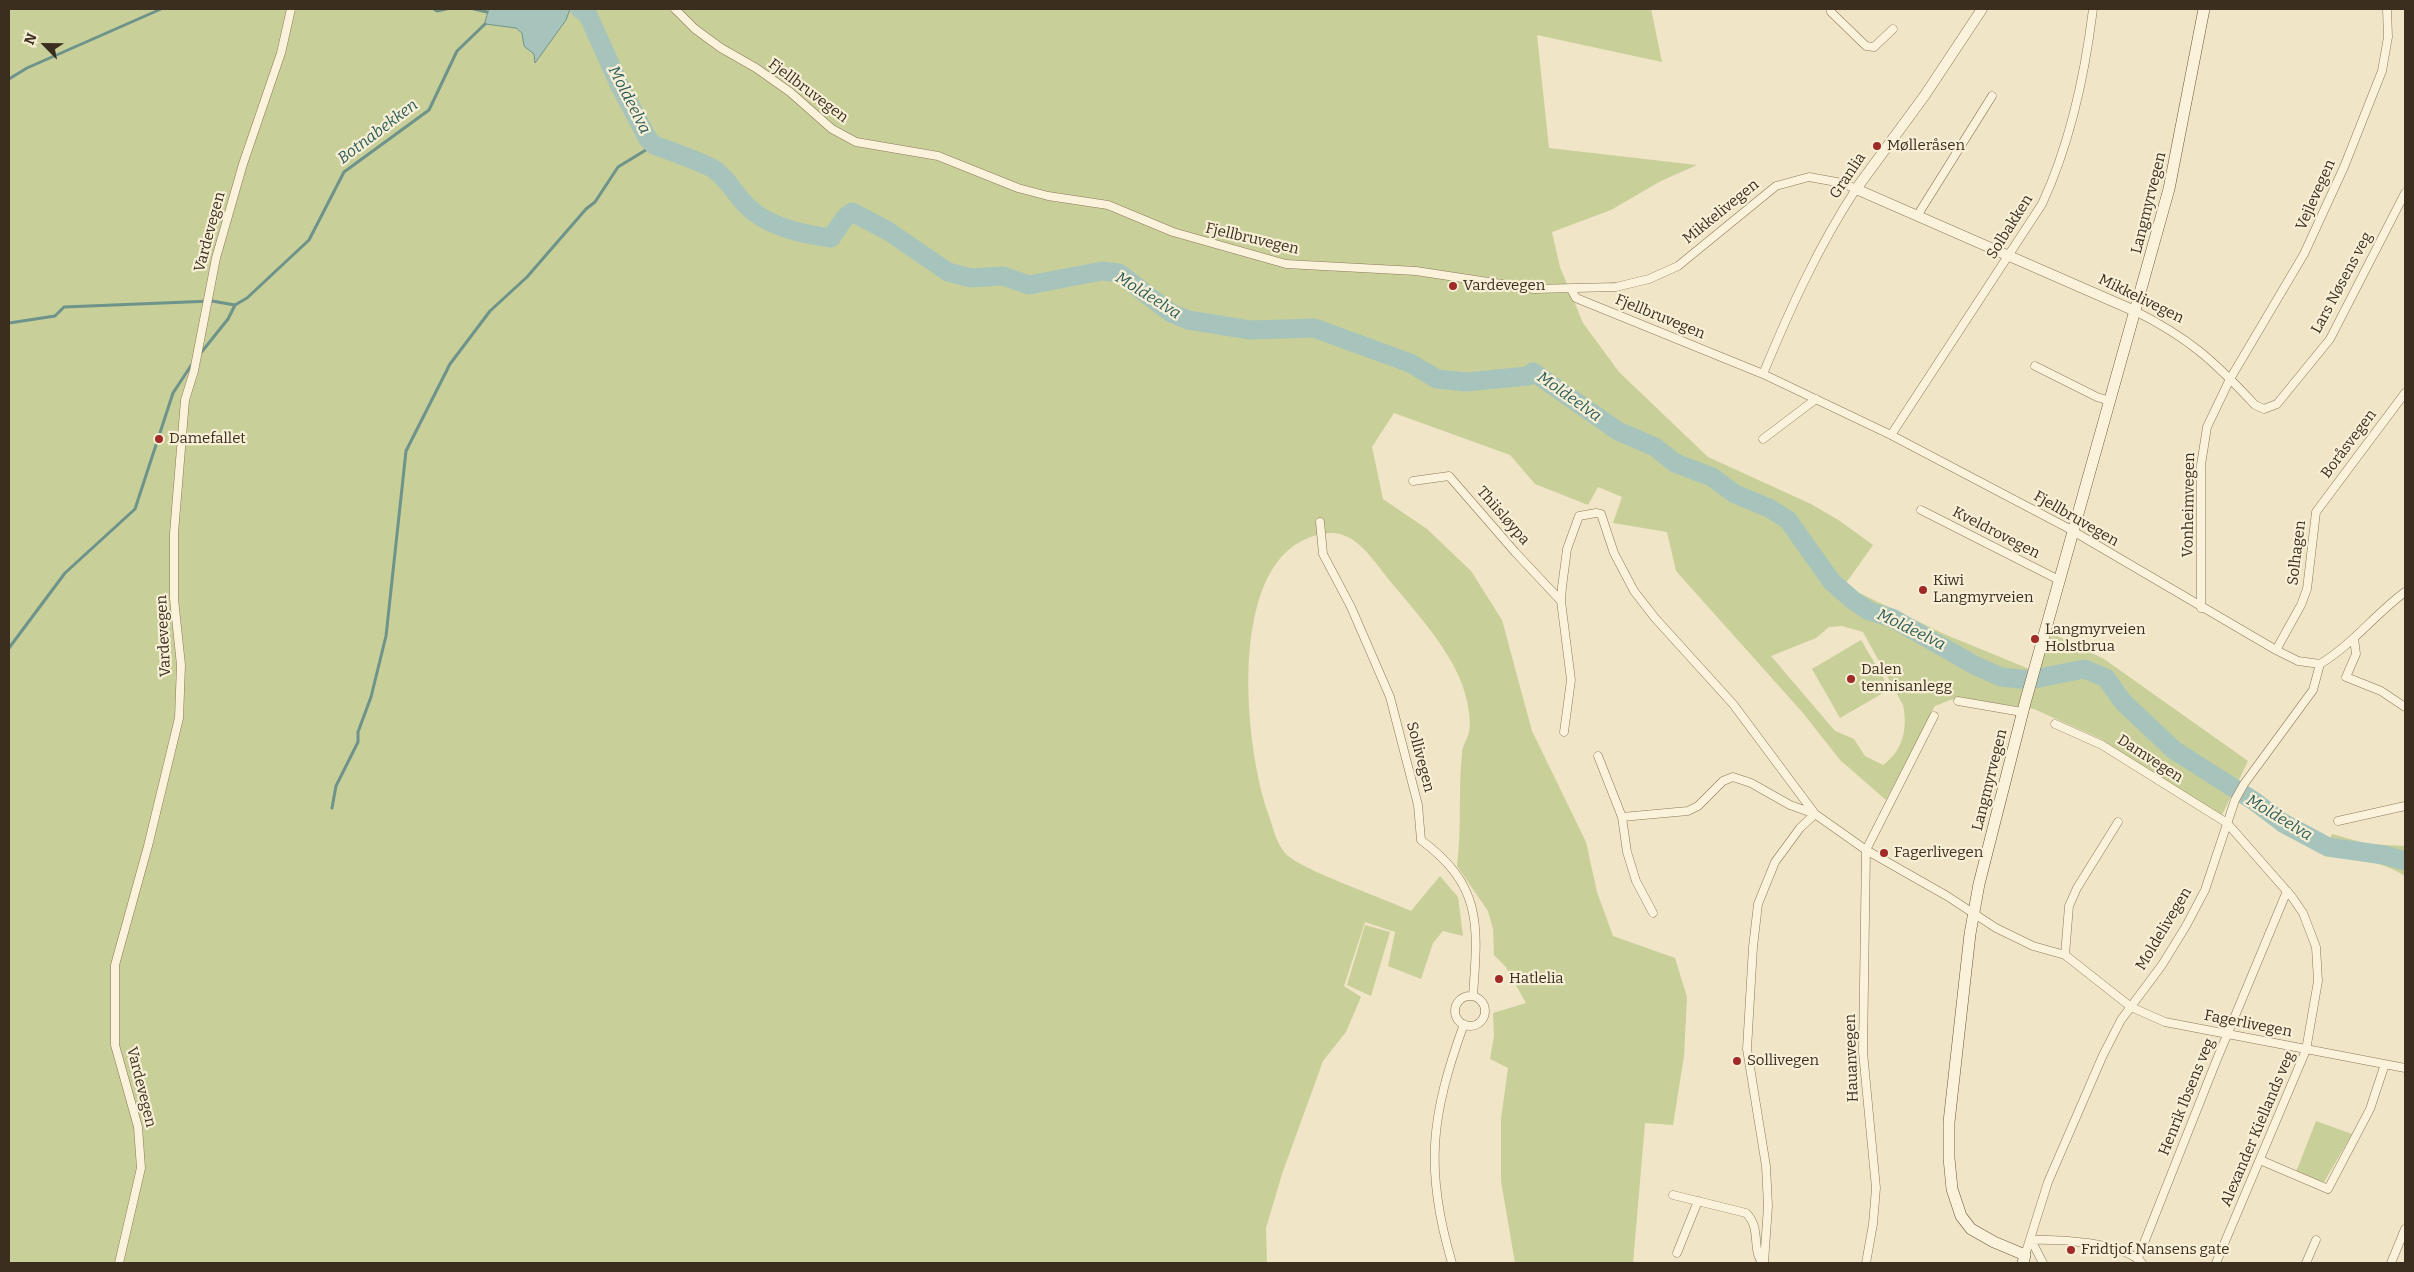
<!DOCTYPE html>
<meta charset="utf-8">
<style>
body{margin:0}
#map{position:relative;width:2414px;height:1272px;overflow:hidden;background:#f0e5c6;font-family:Bitter,serif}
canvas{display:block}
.frame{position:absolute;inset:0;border:10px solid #3c2e1f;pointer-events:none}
.north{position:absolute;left:20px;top:20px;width:50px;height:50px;-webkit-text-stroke:4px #f7efd6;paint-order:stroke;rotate:293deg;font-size:14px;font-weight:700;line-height:20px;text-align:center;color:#3c2e1f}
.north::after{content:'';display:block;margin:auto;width:18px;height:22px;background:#3c2e1f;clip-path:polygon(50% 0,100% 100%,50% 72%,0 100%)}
</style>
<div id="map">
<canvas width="2414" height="1272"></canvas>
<div class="frame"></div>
<div class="north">N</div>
</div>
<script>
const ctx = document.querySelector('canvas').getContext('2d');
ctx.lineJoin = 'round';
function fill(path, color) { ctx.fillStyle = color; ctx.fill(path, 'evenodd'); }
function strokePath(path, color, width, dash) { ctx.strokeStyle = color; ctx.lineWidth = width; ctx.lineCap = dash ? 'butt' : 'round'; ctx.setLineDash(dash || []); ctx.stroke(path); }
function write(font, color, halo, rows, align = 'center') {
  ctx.font = font + ' Bitter,serif'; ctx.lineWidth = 4.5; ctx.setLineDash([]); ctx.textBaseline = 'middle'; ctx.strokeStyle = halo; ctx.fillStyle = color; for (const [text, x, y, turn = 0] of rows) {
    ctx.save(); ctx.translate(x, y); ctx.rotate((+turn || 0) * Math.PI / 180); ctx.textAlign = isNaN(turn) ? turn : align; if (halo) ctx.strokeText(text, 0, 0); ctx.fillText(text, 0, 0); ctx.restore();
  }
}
fill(new Path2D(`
 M9 9H489L485 24 516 28 522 33 524 46 534 54 535 62 566 20 570 9H1651L1662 62 1537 35 1549 148 1697 165 1661 181 1611 210 1552 232 1560 267 1583 323 1619 372 1708 457 1811 504 1840 521 1873 545 1846 583 1849 588 1944 634 2039 673 2051 633 2104 659 2248 761 2220 819 2101 739 2034 709 1962 698 1950 700 1935 706 1886 800 1840 760 1803 713 1676 571 1667 532 1613 523 1622 497 1598 487 1588 505 1535 484 1510 455 1394 413 1372 447 1383 499 1427 529 1471 571 1502 620 1532 731 1586 842 1597 892 1613 936 1675 958 1687 997 1684 1056 1673 1125 1645 1123 1633 1263H1515L1501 1181V1119L1508 1068 1490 1059 1494 1036 1493 1013 1526 1003 1505 966 1494 955 1493 929 1488 911 1457 866C1462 828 1458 791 1462 754 1462 746 1467 740 1469 732 1471 723 1469 710 1467 701 1458 657 1418 615 1390 581 1377 565 1363 542 1343 535 1332 531 1318 534 1308 538 1226 570 1245 751 1269 816 1273 828 1276 842 1285 853 1298 869 1386 899 1411 911L1440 876 1458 897 1463 936 1443 931 1433 943 1421 979 1388 966 1395 932 1365 922 1344 986 1361 997 1346 1032 1323 1061 1282 1174 1266 1228 1267 1263H9ZM1842 626 1863 632 1903 705C1908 728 1903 751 1883 765L1865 756 1854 739 1835 731 1771 656 1816 638 1829 627Z
 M1861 640 1890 689 1840 718 1812 669Z
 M2332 834 2368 844 2405 846V876C2381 860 2351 859 2324 851Z
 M1365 925 1390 932 1371 996 1347 985Z
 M2316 1121 2352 1134 2324 1182 2296 1172Z`), '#c8cf99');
const water = new Path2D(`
 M489 9H570L566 20 535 63 534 54 524 46 522 33 516 28 485 24Z`);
fill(water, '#a7c4bc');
strokePath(water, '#6d938b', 1);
strokePath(new Path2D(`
 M434 9 437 11 446 9
 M474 9 487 12
 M9 79 27 68 161 9
 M9 323 55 316 64 307 212 301 235 305 247 298 309 240 344 172 429 110 457 51 485 24
 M200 354 228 319 235 305
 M9 648 65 573 135 509 173 393 194 361
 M332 808 336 786 358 742V732L371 697 386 636 406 451 450 364 490 311 527 277 586 209 595 202 618 167 654 145`), '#6d938b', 3);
strokePath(new Path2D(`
 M580 9 588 15 620 86 648 139 654 145C673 152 694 159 712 168 727 177 734 193 746 205 767 227 802 234 831 238 838 229 843 217 852 212L888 231 948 272 971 278 1003 276 1029 285 1102 271 1119 273 1171 313 1188 320 1250 330 1314 328 1410 363 1437 379 1466 382 1528 376 1533 372 1618 431 1655 447 1675 463 1712 477 1735 494 1769 508 1788 520 1832 582 1854 601 1869 611 1892 618 1976 666 2001 677 2029 680 2084 669 2106 678 2123 702 2174 750 2254 801 2283 823 2328 847 2384 855 2405 861`), '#a7c4bc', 19);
const minor = new Path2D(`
 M675 9 695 29 721 48 756 68 790 92 832 129 856 142 938 156 1018 188 1048 196 1108 205 1173 232 1286 264 1416 271 1534 289 1616 287 1649 279 1678 266 1776 186 1809 177 1842 183 1856 189C1818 247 1790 309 1763 374
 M1831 9V12L1866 46 1874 47 1893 29
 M1917 216 1992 96
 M1571 289 1576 298 1763 374 1891 435 2066 527 2276 650 2298 661 2320 664
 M2135 311C2189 338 2214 361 2255 405L2264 409 2277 404 2330 339 2405 193
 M2035 366 2097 397 2110 401
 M1891 435 2042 204C2070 144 2085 74 2093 9
 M1763 439 1816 399
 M1413 481 1449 476 1515 552 1561 601
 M1921 510 2059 580
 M1320 522 1323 554 1351 607 1390 697 1418 805 1421 840C1483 886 1478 926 1473 996
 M2201 608V465L2207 427 2230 379 2304 254 2344 167 2382 71 2388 37 2387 9
 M2354 638 2356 654 2346 677 2381 691 2405 707
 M2276 650 2301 605 2307 589 2316 512 2405 393
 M1958 701 2022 712
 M2055 724 2102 745 2227 823 2292 897 2303 913 2316 947 2318 981 2306 1050 2216 1263
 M1564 732 1571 680 1561 601 1562 587 1567 549 1579 516 1596 513 1601 514 1614 553 1634 591 1655 618 1733 704 1815 814
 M1598 756 1622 817 1627 852 1636 881 1653 913
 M1622 817 1688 811 1698 806 1723 781 1733 777 1751 783 1790 805 1815 814
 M2338 821 2405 806
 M2065 955 2069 906 2077 888 2118 822
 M1455 1011a15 15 0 1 1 30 0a15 15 0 1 1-30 0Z
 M2260 1160 2328 1189 2370 1109 2385 1064
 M1673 1195 1746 1213C1762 1228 1751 1251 1763 1263
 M1677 1253 1698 1201
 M2025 1255 2048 1182 2103 1055 2121 1020 2162 965 2186 926 2205 890 2235 800 2244 784 2313 690 2320 664C2352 645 2375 614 2405 592
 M2138 1258 2215 1064 2287 891
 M119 1263 141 1168 138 1127 115 1045V965L148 846 179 718 181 665 174 599V533L185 400 194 371 216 258 243 164 281 53 291 9
 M1452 1263C1424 1169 1431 1115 1464 1024
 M1764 1263 1768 1206 1766 1166 1747 1049 1753 947 1758 904 1775 862 1800 828 1815 814 1866 850 1947 896 1996 928 2033 946 2065 955 2131 1007 2165 1022 2405 1068
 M1866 1263 1873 1224 1876 1188 1863 1052 1866 850 1934 716
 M2043 1263 2031 1240C2058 1239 2123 1242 2142 1263
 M2306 1263 2316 1240
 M2391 1263 2405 1229`);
const tertiary = new Path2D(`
 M1982 9 1925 95 1856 189 2135 311`);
const secondary = new Path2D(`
 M2023 1263 2025 1255 1994 1242 1971 1229 1961 1216 1952 1189 1949 1158V1122L1970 934 1979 884 2025 703 2169 189 2204 9`);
strokePath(minor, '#8d775a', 9);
strokePath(tertiary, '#8d775a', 11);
strokePath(secondary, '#6f573d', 12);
strokePath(minor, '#faf2da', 8);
strokePath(tertiary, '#faf2da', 10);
strokePath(secondary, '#faf2da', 11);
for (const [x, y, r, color] of [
 [1877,146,5,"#9f2a27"],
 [1453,286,5,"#9f2a27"],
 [159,439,5,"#9f2a27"],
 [1923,590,5,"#9f2a27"],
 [2035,639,5,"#9f2a27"],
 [1851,679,5,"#9f2a27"],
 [1884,853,5,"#9f2a27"],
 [1499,979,5,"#9f2a27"],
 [1737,1061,5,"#9f2a27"],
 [2071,1250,5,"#9f2a27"]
]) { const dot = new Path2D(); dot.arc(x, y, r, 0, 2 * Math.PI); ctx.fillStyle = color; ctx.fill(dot); strokePath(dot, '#f7efd6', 2); }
write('15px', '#3c2e1f', '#f7efd6', [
 ["Fjellbruvegen",808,91,37],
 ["Granlia",1848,176,-56],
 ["Vejlevegen",2316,195,-66],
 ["Langmyrvegen",2149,203,-76],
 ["Mikkelivegen",1721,212,-39],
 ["Solbakken",2010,227,-58],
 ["Vardevegen",210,232,-75],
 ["Fjellbruvegen",1252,239,13],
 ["Lars Nøsens veg",2342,283,-62],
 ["Mikkelivegen",2141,299,26],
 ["Fjellbruvegen",1660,317,22],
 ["Boråsvegen",2349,444,-53],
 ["Vonheimvegen",2189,505,-89],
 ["Thiisløypa",1503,516,49],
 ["Fjellbruvegen",2076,519,30],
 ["Kveldrovegen",1996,533,27],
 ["Solhagen",2297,553,-83],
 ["Vardevegen",164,636,-93],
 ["Sollivegen",1420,757,75],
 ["Damvegen",2150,759,33],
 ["Langmyrvegen",1990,780,-76],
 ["Moldelivegen",2164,929,-59],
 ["Fagerlivegen",2248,1024,11],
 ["Hauanvegen",1852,1058,-92],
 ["Vardevegen",141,1087,76],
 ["Henrik Ibsens veg",2187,1097,-68],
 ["Alexander Kiellands veg",2258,1129,-67]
]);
write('15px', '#3c2e1f', '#f7efd6', [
 ["Mølleråsen",1887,146],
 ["Vardevegen",1463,286],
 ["Damefallet",169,439],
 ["Kiwi",1933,581],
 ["Langmyrveien",1933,598],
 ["Langmyrveien",2045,630],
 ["Holstbrua",2045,647],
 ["Dalen",1861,670],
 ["tennisanlegg",1861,687],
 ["Fagerlivegen",1894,853],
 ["Hatlelia",1509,979],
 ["Sollivegen",1747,1061],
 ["Fridtjof Nansens gate",2081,1250]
], 'left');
write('italic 16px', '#2d5d5b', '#f7efd6', [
 ["Moldeelva",629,100,63],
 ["Botnabekken",378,132,-37],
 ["Moldeelva",1148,296,32],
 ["Moldeelva",1569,397,35],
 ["Moldeelva",1911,630,26],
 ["Moldeelva",2279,818,31]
]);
</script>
